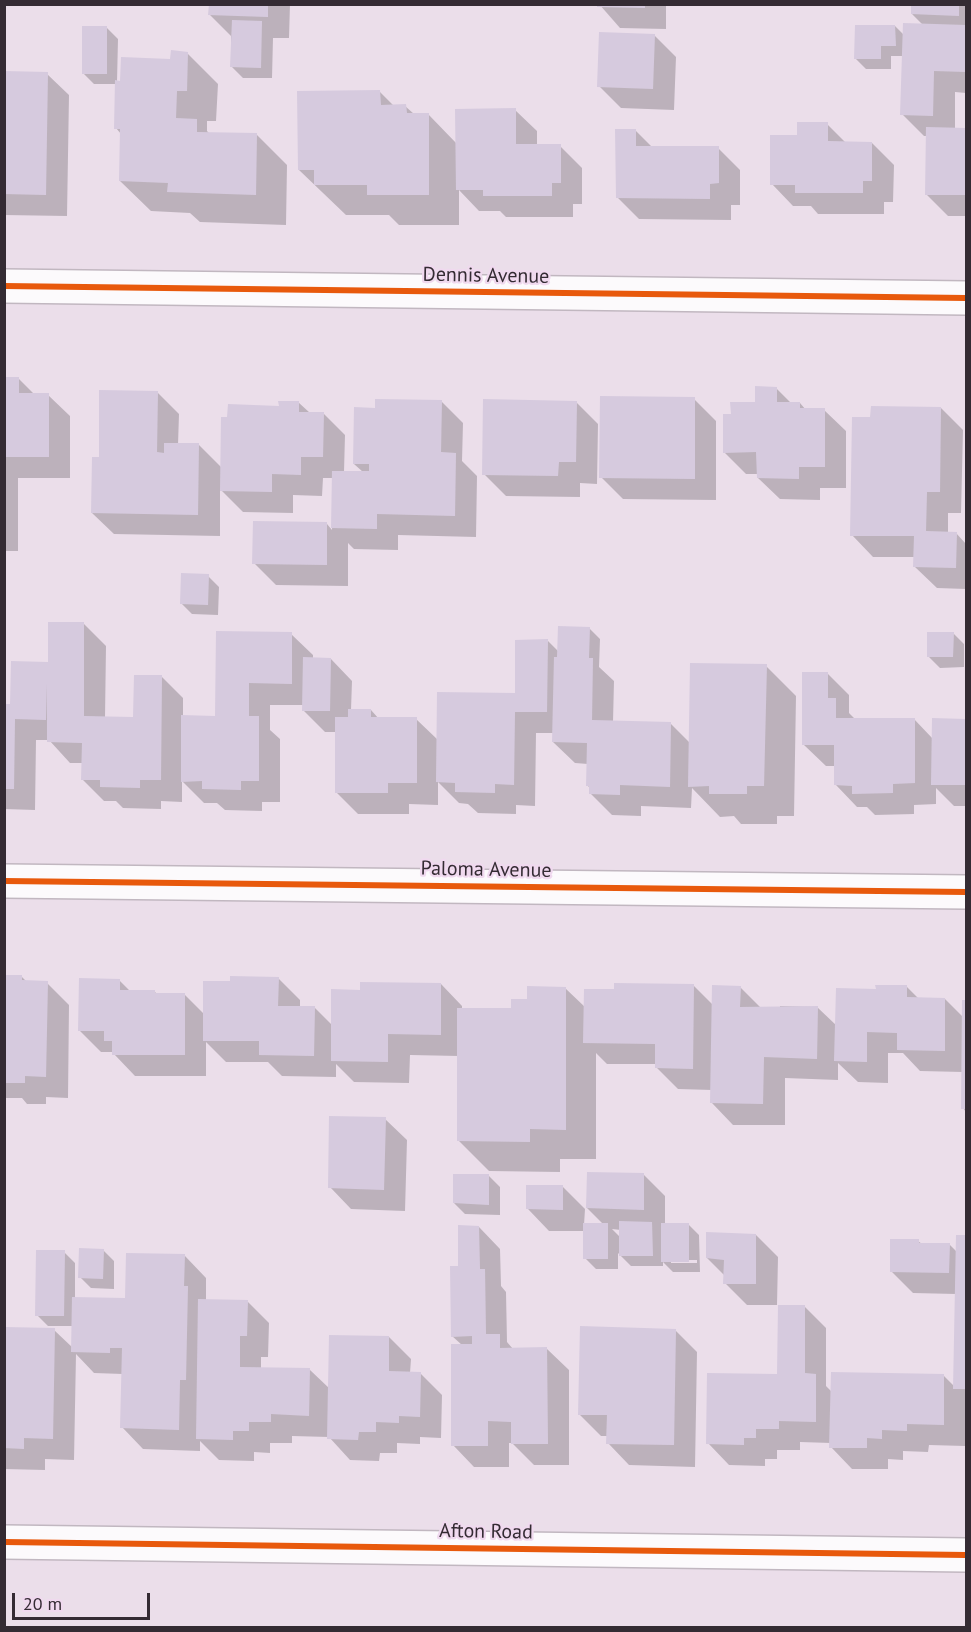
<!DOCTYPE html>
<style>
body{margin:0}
#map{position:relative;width:971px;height:1632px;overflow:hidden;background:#ebdeea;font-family:"PT Sans",sans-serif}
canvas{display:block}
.frame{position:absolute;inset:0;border:6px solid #342b33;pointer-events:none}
.scale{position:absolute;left:12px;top:1593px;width:138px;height:27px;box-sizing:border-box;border:3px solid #342b33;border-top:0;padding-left:8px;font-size:18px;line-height:21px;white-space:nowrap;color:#342b33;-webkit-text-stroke:4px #f0d9ef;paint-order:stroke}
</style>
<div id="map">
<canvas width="971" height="1632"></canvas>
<div class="frame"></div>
<div class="scale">20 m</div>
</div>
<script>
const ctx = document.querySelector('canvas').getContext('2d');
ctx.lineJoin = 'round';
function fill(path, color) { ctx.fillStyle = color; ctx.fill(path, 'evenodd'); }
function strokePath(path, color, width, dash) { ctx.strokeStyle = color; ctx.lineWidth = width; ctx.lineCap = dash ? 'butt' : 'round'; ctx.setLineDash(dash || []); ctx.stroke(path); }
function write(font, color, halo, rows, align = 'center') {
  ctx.font = font + ' "PT Sans",sans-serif'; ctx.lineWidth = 4.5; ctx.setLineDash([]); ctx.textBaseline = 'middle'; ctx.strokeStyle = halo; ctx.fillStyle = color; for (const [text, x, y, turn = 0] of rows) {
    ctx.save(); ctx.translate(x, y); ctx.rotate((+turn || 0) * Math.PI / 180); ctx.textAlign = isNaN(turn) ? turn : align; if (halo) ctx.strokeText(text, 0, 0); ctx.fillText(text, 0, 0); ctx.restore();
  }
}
fill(new Path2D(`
 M210 4H290L289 38H273L272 78H243L232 67 231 36 210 15Z
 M599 4H666V29L620 28Z
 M913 4H966V93L955 92V129H966V216H948L927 195V136H924L902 114 903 56H891V69H866L855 58 895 26 904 35 924 26 912 14Z
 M107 28 118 39 117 82H121L187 53 218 84 216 121H207V131L210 134 257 135 287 165 286 225 200 222 190 213 151 211 120 181 121 134 116 128 117 84H94L83 73Z
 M654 35 676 57 674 110 621 108 599 86Z
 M4 73 47 74 69 95 67 216 4 215Z
 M380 92 394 106H405L414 114H428L457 144 515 110 537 131V146H560L582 168V204H573V217H506L500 211H479L459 190V225H399L389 215H346L299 170Z
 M827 124 846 143H872L894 165 893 202H884V214H818L811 206H793L772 184 798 136Z
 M636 131 653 148H718L740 170V205H731V220L639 219 617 197Z
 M4 378H18L34 394 48 395 70 416V478H18V551H4Z
 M776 388 791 403H800L806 410H824L846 431V488H820V500L780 499 758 478V474H746L724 452 732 415 757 404Z
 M157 392 179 414 178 445H199L222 468 280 407 298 402 310 413H323L345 435 344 472H363L354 464 376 410 441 401 463 423 462 461 477 476 476 537 398 535V550L354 549 348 543V586L276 585 254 563 327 524 332 530 333 478H323L322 496 293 495V513L243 512 220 489V536L114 534 92 513 100 458Z
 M694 399 716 421V500L623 499 601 477Z
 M576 402 598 424 597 484 580 483V497L506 496 484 474Z
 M941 408 963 430 961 513H948V533H956L966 544V589L937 588 915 567V557H873L852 535 872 418Z
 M208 576 219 587 218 615 192 614 181 603Z
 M84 624 106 646 105 718H135L162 677 183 698V716L217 717 291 634 313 655V659H331L352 681 351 710H371L379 719H416L438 740 517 695 548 641 559 652 589 628 600 639 599 667 614 681 613 722 671 724 690 743 766 666 796 696 794 816H777V824H741L734 816 720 817 692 788 691 808 641 806V816L612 815 590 793V788L588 786V764L575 763 553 742 554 733H536L535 806 516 805V814L478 813 468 804 459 803 438 782V805L409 804V814H358L336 792V732H325L303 710V705H270V730L280 739V802H262V811L225 810 217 803H204L182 781V802L161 801V809L123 808 116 801H104L83 780V763H70L49 740H36L35 810 4 809V706H11Z
 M953 633 964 644V667L940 668 929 657Z
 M827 673 849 695V713L855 719H914L933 739V720H966V806H954L936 788V804L914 805V814L875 815 867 807H857L836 785 835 766H826L804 745Z
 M4 976H21L27 982 47 983 69 1005 68 1098 46 1097V1104H27L22 1098H4Z
 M278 978 300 1000V1007H314L332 1025 361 992 441 984 462 1006V1010L512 1009 529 1001 565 988 586 1008 615 991 694 986 713 1005 740 987 762 1009H780V1006L817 1007 837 1026 877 990 907 987 919 999H945L964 1018V1001H966V1112L963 1108V1072L920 1071 903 1053H888V1083L858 1082 838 1063V1080L785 1078V1125H733L712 1103V1090L678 1089 656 1067V1064H607L596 1053V1159H560V1172L489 1171 458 1140 459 1056 410 1055 409 1083 354 1082 336 1064V1077L282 1076 268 1062H226L206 1042V1076H135L114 1054V1052H101L79 1030 119 980 131 992H155L158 995H185L205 1015 231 982Z
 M385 1119 407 1140 405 1211 351 1209 330 1187Z
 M644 1175 665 1196V1224H688L699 1235 700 1272H673L663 1262V1266H631L618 1253V1269H596L585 1258V1231H549L528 1209 563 1187 585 1209 584 1225H604L587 1208ZM612 1229 621 1230V1238ZM671 1260H697V1263H671Z
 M489 1176 500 1187V1215L465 1214 454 1203Z
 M479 1227 500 1249 501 1286 506 1292 507 1342 513 1349H547L569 1370V1465H534L512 1443H509V1467H474L453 1445 462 1345 452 1336 459 1267Z
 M756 1235 778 1257 777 1305H747L725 1283V1276L707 1258Z
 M957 1236H966L965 1446 929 1445 928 1452 903 1451V1460L888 1459V1469H852L831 1447V1443L800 1442V1450H777V1459H765V1466L729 1465 708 1443 779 1376 805 1307 826 1328V1386L832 1392 944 1376 954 1386 956 1294 913 1293 892 1272 918 1241 922 1244H949L957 1252Z
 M103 1250 114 1261V1289L91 1288 80 1277Z
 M64 1252 75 1263V1298L126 1299 185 1256 206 1278V1301L248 1302 269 1323 268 1357H261V1368L310 1370 330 1389 389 1337 411 1359 410 1373H420L442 1395 441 1438 420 1437V1444L397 1443V1453H380L379 1461 350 1460 329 1437 292 1436V1443H270V1453L254 1452V1461L219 1460 200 1441V1451L143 1449 122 1427 123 1374 94 1373 76 1354 74 1460 45 1459V1470L4 1469V1328L54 1330 73 1348V1326H48L37 1315Z
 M675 1330 697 1352 695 1467 629 1465 608 1443V1436H601L579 1414Z`), '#0003');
fill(new Path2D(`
 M209 4H268V17L208 15Z
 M597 4H645V8L597 7Z
 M911 4H959V16L911 14Z
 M232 20 262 21 261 68 230 67Z
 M903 23 966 25V72L934 71 933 116 900 115Z
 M855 25H895L896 46H881V59H854Z
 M82 26H107V74H82Z
 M599 32 655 34 653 89 597 87Z
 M171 50 188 52 187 91H177L176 118 197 119V132L257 133 256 195 167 192 168 183 119 181 120 129H114L115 80 120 81 121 57 170 59Z
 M4 71 48 72 46 195 4 194Z
 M380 90 381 105 406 104 407 113H429V195H367V185H314V170H298L297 91Z
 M516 108V144H561V183H552V196H483V190H456L455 109Z
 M797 122H828V141L872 142V181H863V193H795V185H770V135H797Z
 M926 127 966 128V195H925Z
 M615 129H636V146H719V183L710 184V199L616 198Z
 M4 377H19V393H49V457H4Z
 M755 386 777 387V402H800V408H825V467H799V479L757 478 756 452 723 453V414H731L730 402H755Z
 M99 390 158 391 157 452 164 453V443H199L198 515 91 513 92 457H99Z
 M600 396 695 397V479L599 478Z
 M375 399 442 400 441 452 456 453 455 516 377 514V529L331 528 332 471H369V464H353L354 407 375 408Z
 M483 399 577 401 576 462H559L558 476 482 475Z
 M278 401H299V412H324L323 457H301V475L272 474V492L220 491 221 417H227L228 404 279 406Z
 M871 406 941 407 940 492H927L926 531 957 532 956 568 913 567 914 536H850L852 417H870Z
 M253 521 327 522V565L252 564Z
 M181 573 209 574 208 605 180 604Z
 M48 622H84V716L133 717 134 675H162L161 780H140V788L100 787V780H81L82 743 47 742V683L46 720 15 719 14 789H4V704H10L11 661 48 662Z
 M558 626 590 627 589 658H593L592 720 671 722 670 787 620 785V795L589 794V786H586L587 743 552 742 554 657H557Z
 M216 631 292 632V684L249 683V716H259V781H241V790L202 789V781L181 782V715L215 716Z
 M927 632H954L953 657H927Z
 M548 639 547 712H515L514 785 495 784V793L455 792V783L436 782 437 692 515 693V640Z
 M303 657 331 658 330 711H302Z
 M690 663 767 664 764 786H747V794H709V786L688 787Z
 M802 672H828V698H836V718H915V783L893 784V793L852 794V786L834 785V745H802Z
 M348 709H371V717H417V783H388V793H335V717H348Z
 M932 718 966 719V785H931Z
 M4 975H22V980L48 981 46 1077 25 1076V1083H4Z
 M230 976 279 977 278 1006H315L314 1056 259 1055V1041H203V981H230Z
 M79 978 120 979V990H155V993H185V1055H112V1041H104V1031H78Z
 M360 982 441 983V1035L388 1034V1062L331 1061V989L360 990Z
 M614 983 694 984 693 1069 655 1068V1044L583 1043 584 989H614Z
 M712 985 741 986 740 1007 818 1006 817 1059 764 1057 763 1104 710 1103Z
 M875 985H907V997L945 998V1051L897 1050V1033L867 1032V1062L834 1061 836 988 876 989Z
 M527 986 566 987V1130L530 1129V1142L457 1141V1008H511V999H527Z
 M962 1000H966V1109H961Z
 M329 1116 386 1117 384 1190 328 1188Z
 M587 1172 644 1173V1210L586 1208Z
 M453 1174H489V1205L453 1203Z
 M526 1185H563V1210L526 1209Z
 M619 1221 652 1222 653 1256H619Z
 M583 1223H608V1259H583Z
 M661 1223H689V1262H661Z
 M458 1225 479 1226 480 1269H485L486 1334H500V1348L547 1347 548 1444H511V1422L488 1421V1446H451V1344H472V1336L451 1337 450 1266H458Z
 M706 1232 756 1234V1284H723L724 1260 706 1258Z
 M956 1235H966V1389H953Z
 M890 1239H919V1243H950L949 1273 890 1272Z
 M79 1248 104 1249 103 1279 78 1278Z
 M36 1250H65L64 1316H35Z
 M126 1253 185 1254 184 1286H188L186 1380H180L179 1430 120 1428 122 1348H110V1353L71 1352 72 1297 125 1298Z
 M198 1299 248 1300 247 1336H240V1367L310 1368 309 1416 271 1414V1422H249V1431H233V1440L196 1439Z
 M778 1305H805V1373L816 1374V1422L779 1421V1429H756V1438H744V1445L706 1444 707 1373 777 1374Z
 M580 1326 676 1329 674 1445 606 1444 607 1415H578Z
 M4 1327 55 1328 53 1439 24 1438V1449L4 1448Z
 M329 1335 389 1336V1371L421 1372 420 1417 399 1416V1423L376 1422V1432H359L358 1440 327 1439Z
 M831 1372 944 1374V1425L907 1424V1431L882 1430V1439L867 1438V1448H829Z`), '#d6cade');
const minor = new Path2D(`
 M4 286 966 298
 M4 881 966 892
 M4 1542 966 1555`);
strokePath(minor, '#c1b7c0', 36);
strokePath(minor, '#fcfafc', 33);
strokePath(new Path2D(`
 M4 286 966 298
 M4 881 966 892
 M4 1542 966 1555`), '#e8590c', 6);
write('20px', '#342b33', '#f0d9ef', [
 ["Dennis Avenue",486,276,1],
 ["Paloma Avenue",486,870,1],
 ["Afton Road",486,1532,1]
]);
</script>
